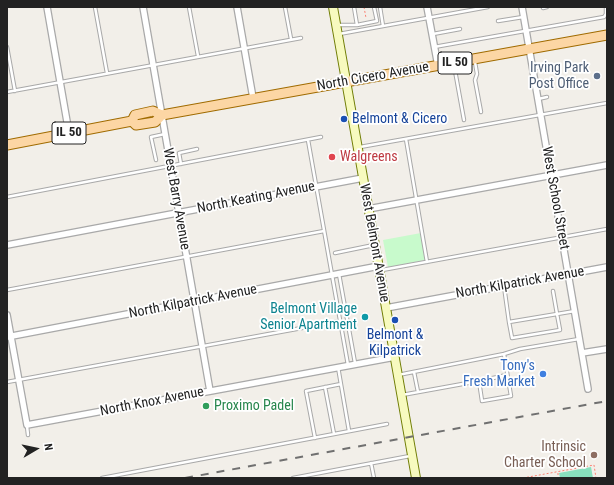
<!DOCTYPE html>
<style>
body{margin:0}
#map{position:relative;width:614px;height:485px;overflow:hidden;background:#f2efe9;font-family:"Roboto Condensed",sans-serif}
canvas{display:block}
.frame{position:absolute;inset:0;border:8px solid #222;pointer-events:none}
.north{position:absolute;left:16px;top:429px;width:40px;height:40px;-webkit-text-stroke:3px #fff;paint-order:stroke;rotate:81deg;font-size:11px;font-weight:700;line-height:16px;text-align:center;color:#222}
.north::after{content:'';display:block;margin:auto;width:14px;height:18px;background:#222;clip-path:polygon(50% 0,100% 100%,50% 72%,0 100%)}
</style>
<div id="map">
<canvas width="614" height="485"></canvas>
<div class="frame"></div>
<div class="north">N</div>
</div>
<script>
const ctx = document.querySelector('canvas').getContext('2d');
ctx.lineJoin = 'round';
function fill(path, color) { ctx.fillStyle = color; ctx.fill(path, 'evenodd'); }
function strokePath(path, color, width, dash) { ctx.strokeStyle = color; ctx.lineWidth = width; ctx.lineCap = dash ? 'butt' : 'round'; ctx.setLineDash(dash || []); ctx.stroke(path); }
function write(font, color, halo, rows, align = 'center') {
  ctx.font = font + ' "Roboto Condensed",sans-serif'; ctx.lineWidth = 3.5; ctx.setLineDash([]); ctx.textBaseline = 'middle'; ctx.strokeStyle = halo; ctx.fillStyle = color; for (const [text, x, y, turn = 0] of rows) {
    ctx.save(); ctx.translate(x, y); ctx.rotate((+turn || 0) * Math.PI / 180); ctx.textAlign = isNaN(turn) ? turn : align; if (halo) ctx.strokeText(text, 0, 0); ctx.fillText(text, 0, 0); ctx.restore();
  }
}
fill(new Path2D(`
 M421 233 426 260 388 267 383 240Z`), '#c8facc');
fill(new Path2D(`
 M591 467 593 478H560L559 473Z`), '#88e0be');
const service = new Path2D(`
 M95 7 107 73
 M189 7 198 56
 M285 7 291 39
 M354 7 357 25
 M380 7 383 26
 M543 8 547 7
 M498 21 523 17
 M339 25H357L377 21 374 7
 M339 34 488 7
 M433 34 460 29
 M7 47 15 91
 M434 47 604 17 606 14V7
 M475 62 477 74 475 80 481 112
 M454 65 464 120
 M533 69 541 67
 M536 83 544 82
 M7 92 301 38
 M538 99 547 97
 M406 139 427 262
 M308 140 348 365
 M360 147 607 103
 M156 160 151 137 165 134
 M181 164 179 153 197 149
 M7 197 321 137
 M335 253 374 245
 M382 270 607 229
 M339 274 355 363
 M504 286 509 322 557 314 560 330 512 338 509 322
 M7 290 324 231
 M553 291 557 314 575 311
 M504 354 520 349 579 339
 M338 367 349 431
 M414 372 418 392
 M398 375 504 354 511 396 482 401 479 381 402 395
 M479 381 507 375
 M7 382 340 321
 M325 387 334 434
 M27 426 28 435
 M315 438 306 391 341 384
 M371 463 374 478
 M102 478 387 424
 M293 478 410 456`);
const minor = new Path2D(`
 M47 7 69 133
 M143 7 210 391
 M237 7 253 98
 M427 7 438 66
 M522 7 588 389
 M368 209 607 165
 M7 245 363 178
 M386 308 607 267
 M7 315 27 425 395 357
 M7 337 379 266
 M582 353 607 349`);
const secondary = new Path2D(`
 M333 7 416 478`);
const primary = new Path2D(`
 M132 121 135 115 153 111 162 115 607 35
 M132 121 136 125 155 122 162 115
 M7 145 132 121`);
strokePath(service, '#a9a9a9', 4.5);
strokePath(minor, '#a9a9a9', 8);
strokePath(secondary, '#707d05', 10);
strokePath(primary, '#a06b00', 11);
strokePath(new Path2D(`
 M364 7 366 18
 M558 473V478
 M523 478 594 465 596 478`), '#fa8072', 1, [2, 2]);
strokePath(service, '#fff', 2.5);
strokePath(minor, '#fff', 5.5);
strokePath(secondary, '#f7fabf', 8);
strokePath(primary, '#fcd6a4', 9);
strokePath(new Path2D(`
 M185 478 607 401`), '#707070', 2, [8, 8]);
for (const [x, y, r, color] of [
 [597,76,4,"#5c6f8a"],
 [344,119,4,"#1a4fb4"],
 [332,157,4,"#e0444e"],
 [365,317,4,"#0f9aa8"],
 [395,320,4,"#1a4fb4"],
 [543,374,4,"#3f7fe0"],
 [206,406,4,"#2e9e5b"],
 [594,455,4,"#8d6e63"]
]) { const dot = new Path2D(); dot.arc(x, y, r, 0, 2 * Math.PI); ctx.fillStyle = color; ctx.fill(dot); strokePath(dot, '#fff', 1.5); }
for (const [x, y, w] of [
 [455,63,34],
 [69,133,34]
]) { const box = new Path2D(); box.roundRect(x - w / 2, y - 11, w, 22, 3); ctx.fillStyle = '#fff'; ctx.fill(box); strokePath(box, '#222', 1); }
write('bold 13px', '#222', null, [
 ["IL 50",455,63],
 ["IL 50",69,133]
]);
write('14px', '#4e5e75', '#fff', [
 ["Irving Park",589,68],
 ["Post Office",589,84]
], 'right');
write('14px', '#222', '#fff', [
 ["North Cicero Avenue",373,77,-10],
 ["North Keating Avenue",256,198,-11],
 ["West School Street",555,198,80],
 ["West Barry Avenue",176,199,80],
 ["West Belmont Avenue",374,243,80],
 ["North Kilpatrick Avenue",520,283,-10],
 ["North Kilpatrick Avenue",193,302,-11],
 ["North Knox Avenue",152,402,-11]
]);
write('14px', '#164399', '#fff', [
 ["Belmont & Cicero",352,119],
 ["Belmont &",395,335,"center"],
 ["Kilpatrick",395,351,"center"]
], 'left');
write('14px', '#be3a42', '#fff', [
 ["Walgreens",340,157]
], 'left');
write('14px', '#0d838f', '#fff', [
 ["Belmont Village",357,309],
 ["Senior Apartment",357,325]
], 'right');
write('14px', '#366cbe', '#fff', [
 ["Tony's",535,366],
 ["Fresh Market",535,382]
], 'right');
write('14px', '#27864d', '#fff', [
 ["Proximo Padel",214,406]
], 'left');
write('14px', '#785e54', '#fff', [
 ["Intrinsic",586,447],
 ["Charter School",586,463]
], 'right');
</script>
